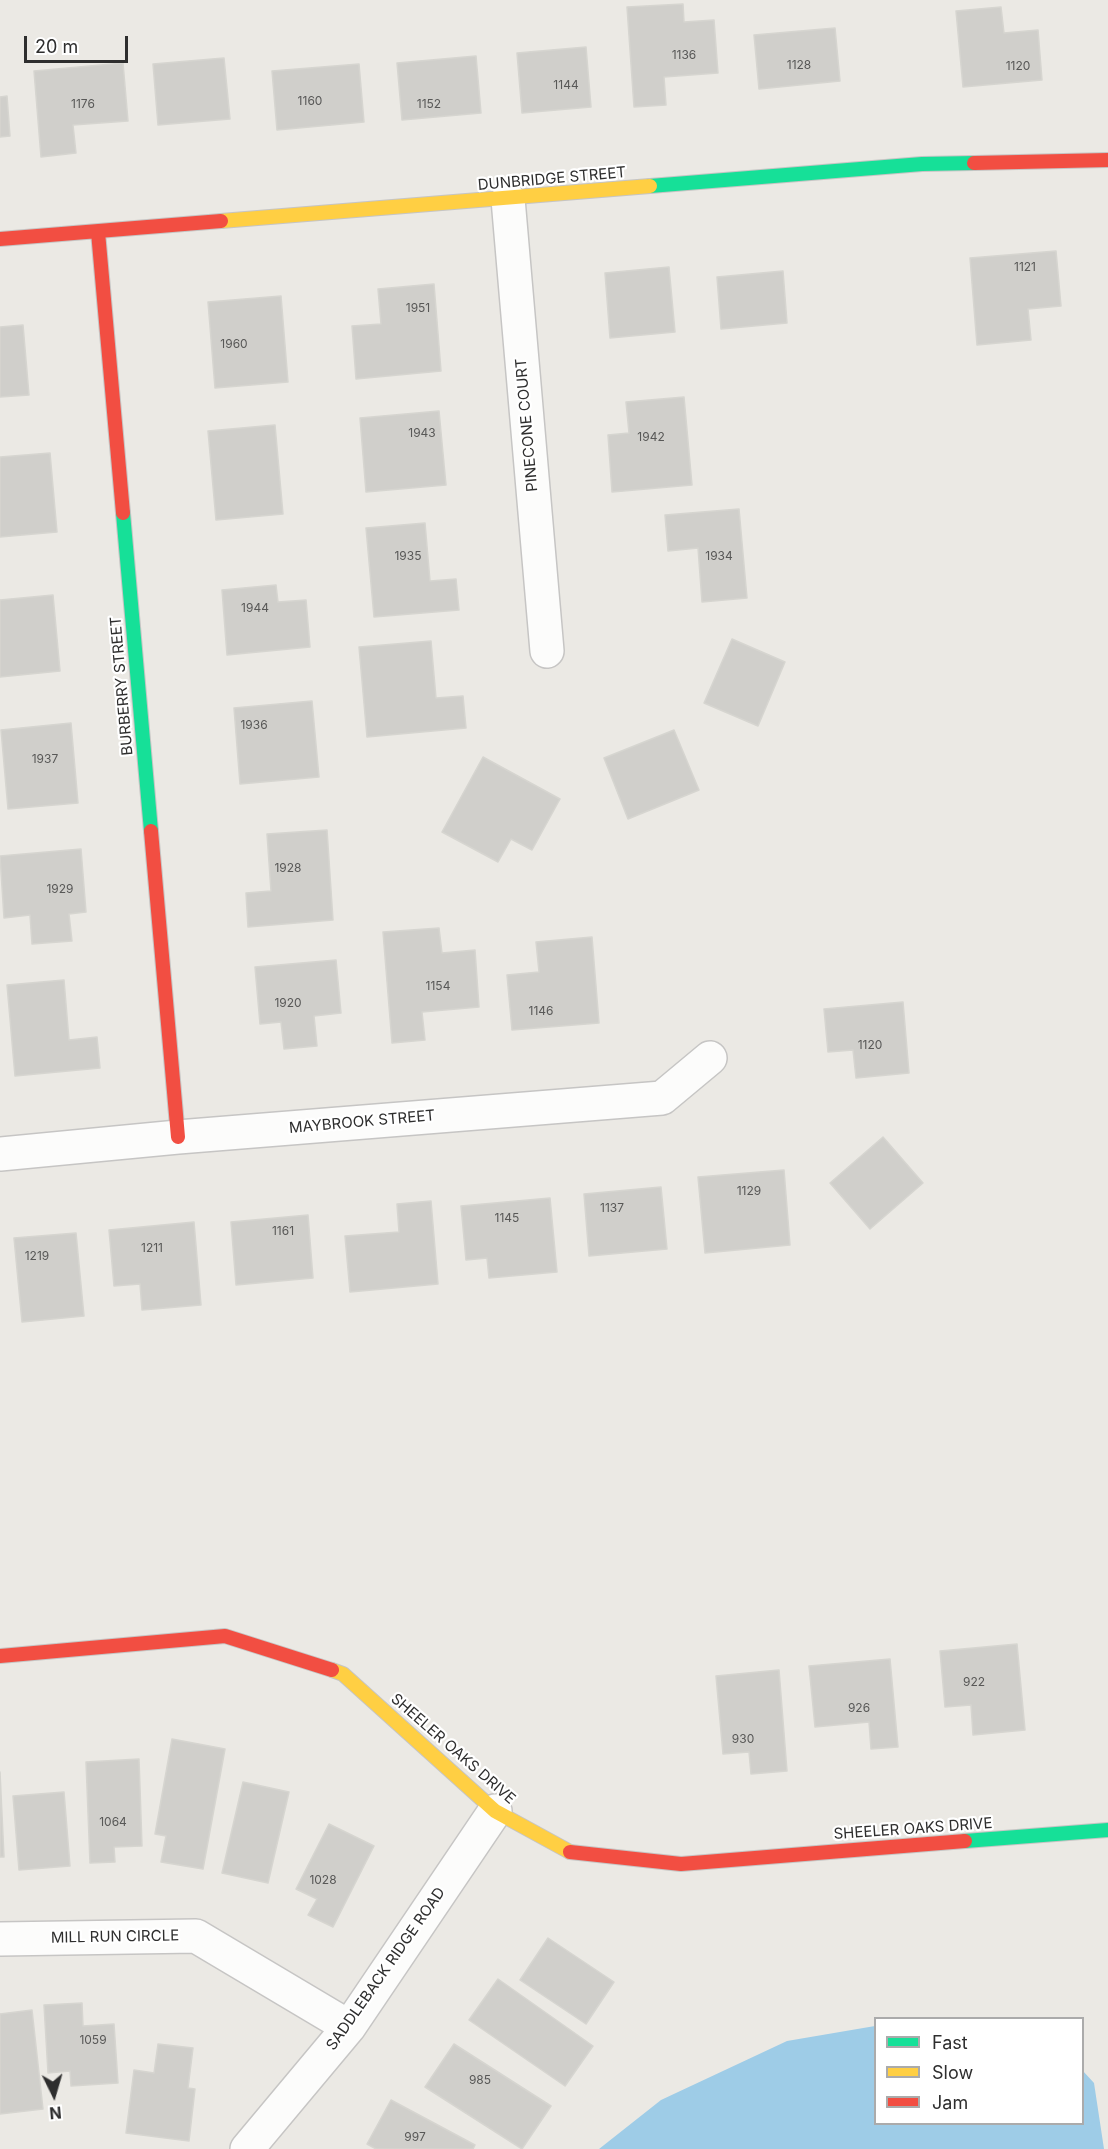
<!DOCTYPE html>
<style>
body{margin:0}
#map{position:relative;width:1108px;height:2149px;overflow:hidden;background:#ebe9e4;font-family:Inter,sans-serif}
canvas{display:block}
.legend{position:absolute;left:874px;top:2017px;width:210px;height:108px;box-sizing:border-box;background:#fff;border:2px solid #ababab;margin:0;padding:8px 10px;list-style:none;font-size:18px;color:#2e2e2e}
.legend li{display:flex;align-items:center;gap:12px;height:30px}
.legend b{width:30px;border:2px solid #ababab}
.north{position:absolute;left:24px;top:2065px;width:60px;height:60px;-webkit-text-stroke:4px #fff;paint-order:stroke;rotate:175deg;font-size:16px;font-weight:700;line-height:24px;text-align:center;color:#2e2e2e}
.north::after{content:'';display:block;margin:auto;width:21px;height:27px;background:#2e2e2e;clip-path:polygon(50% 0,100% 100%,50% 72%,0 100%)}
.scale{position:absolute;left:24px;top:36px;width:104px;height:27px;box-sizing:border-box;border:3px solid #2e2e2e;border-top:0;padding-left:8px;font-size:18px;line-height:21px;white-space:nowrap;color:#2e2e2e;-webkit-text-stroke:4px #fff;paint-order:stroke}
</style>
<div id="map">
<canvas width="1108" height="2149"></canvas>
<ul class="legend">
<li><b style="height:8px;background:#16e098"></b>Fast</li>
<li><b style="height:8px;background:#ffcf43"></b>Slow</li>
<li><b style="height:8px;background:#f24e42"></b>Jam</li>
</ul>
<div class="north">N</div>
<div class="scale">20 m</div>
</div>
<script>
const ctx = document.querySelector('canvas').getContext('2d');
ctx.lineJoin = 'round';
function fill(path, color) { ctx.fillStyle = color; ctx.fill(path, 'evenodd'); }
function strokePath(path, color, width, dash) { ctx.strokeStyle = color; ctx.lineWidth = width; ctx.lineCap = dash ? 'butt' : 'round'; ctx.setLineDash(dash || []); ctx.stroke(path); }
function write(font, color, halo, rows, align = 'center') {
  ctx.font = font + ' Inter,sans-serif'; ctx.lineWidth = 4.5; ctx.setLineDash([]); ctx.textBaseline = 'middle'; ctx.strokeStyle = halo; ctx.fillStyle = color; for (const [text, x, y, turn = 0] of rows) {
    ctx.save(); ctx.translate(x, y); ctx.rotate((+turn || 0) * Math.PI / 180); ctx.textAlign = isNaN(turn) ? turn : align; if (halo) ctx.strokeText(text, 0, 0); ctx.fillText(text, 0, 0); ctx.restore();
  }
}
fill(new Path2D(`
 M875 2026 876 2124H1082L1083 2071 1094 2083 1104 2149H599L661 2100 787 2041Z`), '#9ecce7');
const building = new Path2D(`
 M683 4 684 22 714 20 718 73 664 77 666 105 634 107 627 7Z
 M1001 7 1004 33 1038 30 1042 80 963 87 956 11Z
 M835 28 840 81 759 89 754 35Z
 M586 47 591 107 522 113 517 53Z
 M476 56 481 113 402 120 397 63Z
 M224 58 230 119 158 125 153 64Z
 M123 63 128 121 73 125 76 153 41 157 34 71Z
 M359 64 364 122 277 130 272 71Z
 M7 96 10 136 0 137V97Z
 M1056 251 1061 306 1028 309 1031 340 977 345 970 258Z
 M669 267 675 332 610 338 605 273Z
 M783 271 787 323 721 329 717 277Z
 M434 284 441 371 356 379 352 326 381 324 378 289Z
 M281 296 288 382 215 388 208 302Z
 M23 325 29 395 0 397V327Z
 M684 397 692 485 612 492 608 435 629 433 626 402Z
 M439 411 446 485 366 492 360 418Z
 M275 425 283 514 216 520 208 431Z
 M50 453 57 532 0 537V457Z
 M739 509 747 598 702 602 698 548 668 551 665 515Z
 M425 523 430 581 456 579 459 610 374 617 366 528Z
 M276 585 278 602 306 600 310 647 227 655 222 590Z
 M53 595 60 671 0 677V600Z
 M732 639 785 662 758 726 704 703Z
 M431 641 436 698 463 696 466 728 367 737 359 647Z
 M312 701 319 777 240 784 234 708Z
 M71 723 78 803 8 809 1 730Z
 M674 730 699 790 628 819 604 758Z
 M483 757 560 799 532 850 511 839 498 862 442 832Z
 M327 830 333 920 248 927 246 893 271 891 267 834Z
 M81 849 86 912 69 914 72 941 32 944 30 915 4 918 0 856Z
 M439 928 442 953 475 950 479 1007 422 1012 425 1040 392 1043 383 932Z
 M592 937 599 1023 512 1030 507 975 539 972 536 942Z
 M336 960 341 1013 314 1016 317 1046 284 1049 281 1022 260 1024 255 967Z
 M64 980 69 1040 97 1037 100 1068 15 1076 7 985Z
 M903 1002 909 1073 856 1078 853 1050 828 1052 824 1009Z
 M883 1137 923 1183 870 1229 830 1183Z
 M784 1170 790 1245 705 1253 698 1177Z
 M661 1187 667 1249 589 1256 584 1194Z
 M550 1198 557 1272 489 1278 487 1258 466 1260 461 1206Z
 M431 1201 438 1284 350 1292 345 1236 399 1232 397 1204Z
 M308 1215 313 1278 236 1285 231 1222Z
 M194 1222 201 1305 142 1310 140 1284 114 1286 109 1230Z
 M76 1233 84 1316 22 1322 14 1238Z
 M1017 1644 1025 1730 973 1735 971 1705 945 1707 940 1651Z
 M890 1659 898 1747 871 1749 869 1722 815 1727 809 1666Z
 M779 1670 787 1771 751 1774 749 1752 723 1754 716 1676Z
 M172 1739 225 1749 203 1869 161 1862 166 1836 155 1834Z
 M139 1759 142 1846 114 1847 115 1862 90 1863 86 1762Z
 M0 1772 4 1857H0Z
 M243 1782 289 1792 268 1883 222 1873Z
 M64 1792 70 1866 19 1870 13 1796Z
 M329 1824 374 1846 333 1927 308 1915 317 1899 296 1889Z
 M548 1938 614 1982 586 2024 520 1980Z
 M498 1979 593 2046 565 2086 469 2020Z
 M82 2003 83 2026 114 2024 118 2083 71 2086 70 2071 48 2073 44 2005Z
 M32 2010 43 2109 0 2114V2014Z
 M158 2044 193 2048 188 2088 195 2089 189 2141 126 2133 134 2070 154 2073Z
 M454 2044 551 2106 522 2149 425 2087Z
 M391 2100 475 2145 473 2149H376L367 2144Z`);
fill(building, '#d0cfcb');
strokePath(building, '#d6d5d0', 1.5);
const street = new Path2D(`
 M508 199 547 651
 M0 1154 178 1137 662 1098 710 1058
 M0 1939 196 1936 349 2027
 M247 2149 349 2027 495 1811`);
const fast = new Path2D(`
 M650 186 922 164 974 163
 M123 513 151 831
 M965 1841 1108 1830`);
const slow = new Path2D(`
 M221 221 650 186
 M332 1670 343 1674 495 1811 570 1852`);
const jam = new Path2D(`
 M974 163 1108 160
 M98 232 123 513
 M0 239 221 221
 M151 831 178 1137
 M0 1656 225 1636 332 1670
 M570 1852 681 1864 965 1841`);
strokePath(street, '#c6c5c4', 36);
strokePath(fast, '#c6c5c4', 16);
strokePath(slow, '#c6c5c4', 16);
strokePath(jam, '#c6c5c4', 16);
strokePath(street, '#fcfcfb', 33);
strokePath(fast, '#16e098', 14);
strokePath(slow, '#ffcf43', 14);
strokePath(jam, '#f24e42', 14);
write('12px', '#585857', null, [
 ["1136",684,55],
 ["1128",799,65],
 ["1120",1018,66],
 ["1144",566,85],
 ["1160",310,101],
 ["1176",83,104],
 ["1152",429,104],
 ["1121",1025,267],
 ["1951",418,308],
 ["1960",234,344],
 ["1943",422,433],
 ["1942",651,437],
 ["1935",408,556],
 ["1934",719,556],
 ["1944",255,608],
 ["1936",254,725],
 ["1937",45,759],
 ["1928",288,868],
 ["1929",60,889],
 ["1154",438,986],
 ["1920",288,1003],
 ["1146",541,1011],
 ["1120",870,1045],
 ["1129",749,1191],
 ["1137",612,1208],
 ["1145",507,1218],
 ["1161",283,1231],
 ["1211",152,1248],
 ["1219",37,1256],
 ["922",974,1682],
 ["926",859,1708],
 ["930",743,1739],
 ["1064",113,1822],
 ["1028",323,1880],
 ["1059",93,2040],
 ["985",480,2080],
 ["997",415,2137]
]);
write('15px', '#2e2e2e', '#fff', [
 ["DUNBRIDGE STREET",552,179,-5],
 ["PINECONE COURT",527,425,-95],
 ["BURBERRY STREET",122,686,-95],
 ["MAYBROOK STREET",362,1122,-5],
 ["SHEELER OAKS DRIVE",453,1749,41],
 ["SHEELER OAKS DRIVE",913,1829,-4],
 ["MILL RUN CIRCLE",115,1937,-1],
 ["SADDLEBACK RIDGE ROAD",386,1969,-55]
]);
</script>
